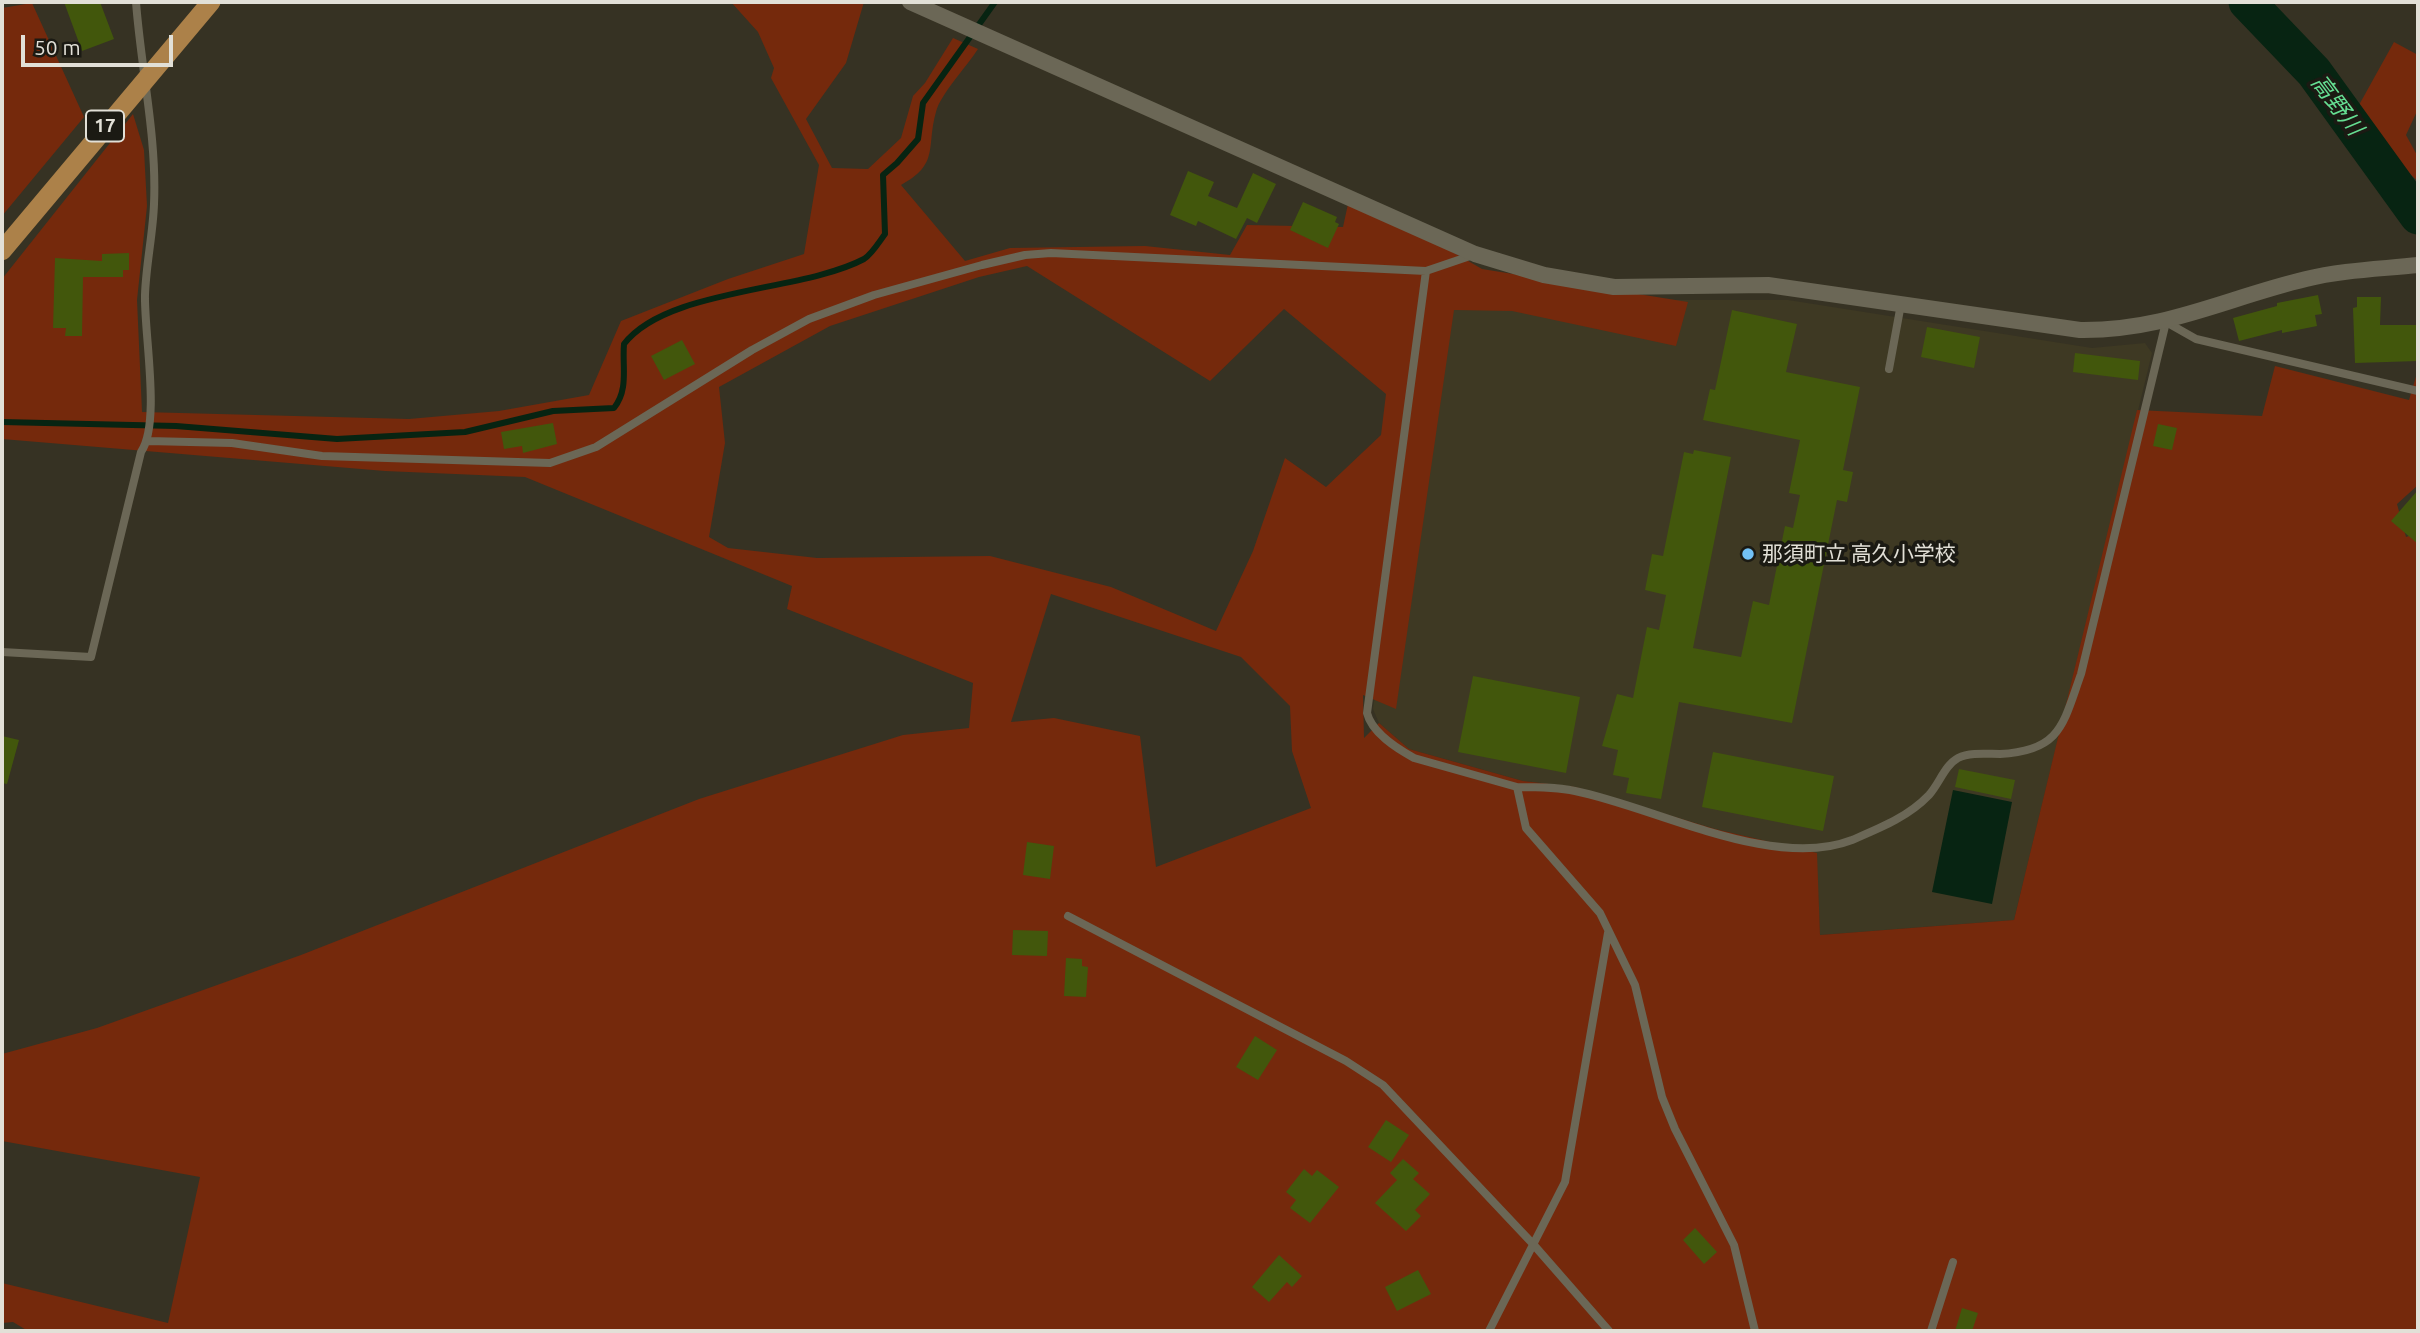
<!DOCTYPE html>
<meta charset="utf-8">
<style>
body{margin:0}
#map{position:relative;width:2420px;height:1333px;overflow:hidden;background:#363223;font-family:Ubuntu,sans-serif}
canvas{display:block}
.frame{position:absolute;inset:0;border:4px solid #e2e0d7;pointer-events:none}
.scale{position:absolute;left:21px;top:35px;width:152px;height:32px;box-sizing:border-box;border:4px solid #e2e0d7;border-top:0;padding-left:9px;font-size:21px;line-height:24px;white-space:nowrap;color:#e2e0d7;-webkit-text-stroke:5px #1b1a13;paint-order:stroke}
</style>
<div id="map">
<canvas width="2420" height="1333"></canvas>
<div class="frame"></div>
<div class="scale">50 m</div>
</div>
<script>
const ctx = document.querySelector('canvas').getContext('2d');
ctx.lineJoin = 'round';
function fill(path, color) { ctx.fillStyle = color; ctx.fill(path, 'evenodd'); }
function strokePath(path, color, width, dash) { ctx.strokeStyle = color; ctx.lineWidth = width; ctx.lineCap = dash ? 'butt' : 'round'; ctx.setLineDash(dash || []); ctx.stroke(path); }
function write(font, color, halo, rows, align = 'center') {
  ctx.font = font + ' Ubuntu,"Noto Sans JP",sans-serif'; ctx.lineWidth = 7; ctx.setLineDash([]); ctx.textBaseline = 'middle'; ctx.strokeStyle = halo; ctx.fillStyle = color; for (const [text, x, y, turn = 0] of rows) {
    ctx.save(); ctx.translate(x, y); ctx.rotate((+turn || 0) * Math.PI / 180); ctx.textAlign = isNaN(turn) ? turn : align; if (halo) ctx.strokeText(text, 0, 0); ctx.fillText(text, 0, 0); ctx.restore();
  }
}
fill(new Path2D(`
 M1431 284 1599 300H1788L2092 348 2145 343 2152 353 2014 920 1820 935 1816 853 1715 829 1575 787 1523 781 1409 749 1379 723 1373 709Z`), '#3e3923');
fill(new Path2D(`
 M731 2H864L846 63 806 119 832 168 868 169 901 138 913 96 925 83 953 38 978 49C967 66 940 95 936 112 926 147 940 164 901 185L965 261 1010 248 1145 246 1230 255 1247 225 1343 227 1348 204 1444 247 1482 269 1688 302 1676 346 1512 311 1454 310 1396 709 1363 695 1364 738 1379 723 1409 749 1523 781 1575 787 1715 829 1817 853 1820 935 2014 920 2137 410 2262 416 2275 366 2409 400 2418 370V485L2397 504 2406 537 2418 533V1331H28L13 1322 2 1323V1283L168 1323 200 1177 2 1141V1054L97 1028 301 955 699 799 903 735 969 728 973 683 787 609 792 586 525 477 385 471 2 439V279L133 114 144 150 147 206 137 300 142 412 409 419 499 411 589 395 621 321 728 279 804 254 819 165 771 78 774 68 758 32ZM1027 266 1210 381 1284 309 1386 394 1381 435 1326 487 1285 458 1253 551 1216 631 1111 587 990 556 817 558 728 548 709 537 725 443 719 387 830 326 979 277ZM1051 594 1241 657 1290 706 1292 751 1311 808 1156 867 1140 736 1054 718 1011 722Z
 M32 3 84 117 2 216V8Z
 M2394 42 2418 55V109L2406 135 2418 157V181L2393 160 2359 105Z`), '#75290c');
fill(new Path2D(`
 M1953 790 2012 802 1992 904 1932 892Z`), '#072412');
strokePath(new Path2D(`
 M2 422 176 426 337 439 465 432 553 411 614 408C629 389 622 367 624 344 667 288 802 292 864 259 872 254 879 242 885 234L883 175 897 163 918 139 923 103 995 2`), '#072412', 6);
strokePath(new Path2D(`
 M2247 2 2314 72 2418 216`), '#072412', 37);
fill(new Path2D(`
 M64 2H100L114 39 82 51Z
 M1188 171 1214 182 1208 196 1237 208 1253 173 1276 184 1257 223 1247 218 1236 239 1198 221 1196 226 1170 215Z
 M1303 202 1337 217 1335 222 1339 224 1328 248 1290 230Z
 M129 253V270H123V277H83L82 336H65L66 328H53L55 258 102 261V254Z
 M2318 295 2322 314 2315 315 2317 326 2282 333V330L2239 341 2233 318 2277 306V303Z
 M2357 297H2381L2380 325H2418V361L2355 363 2353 308 2357 307Z
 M1732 310 1797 324 1786 372 1860 387 1843 470 1853 472 1847 502 1837 500 1792 723 1679 702 1661 799 1626 793 1629 778 1613 775 1618 750 1602 746 1617 694 1633 698 1647 627 1659 630 1666 595 1645 590 1652 554 1663 556 1684 452 1693 454 1694 450 1731 457 1693 648 1741 657 1753 601 1769 605 1785 526 1793 528 1800 495 1789 493 1800 440 1703 420 1710 389 1715 390Z
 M1927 327 1980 337 1974 368 1921 357Z
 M682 340 695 364 664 380 651 356Z
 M2075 353 2140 361 2138 380 2073 372Z
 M553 423 557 444 523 453 522 446 504 449 501 432Z
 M2158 424 2177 428 2172 450 2153 446Z
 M2418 490V544L2391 521Z
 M1473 676 1580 697 1566 773 1458 752Z
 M2 736 19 740 7 784 2 783Z
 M1713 752 1834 776 1823 831 1702 807Z
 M1959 769 2015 780 2011 799 1955 787Z
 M1027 842 1054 846 1050 879 1023 875Z
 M1013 930 1048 931 1047 956 1012 955Z
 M1066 958 1082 959V966L1088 967 1086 997 1064 996Z
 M1255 1036 1277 1050 1258 1080 1236 1067Z
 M1386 1120 1409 1135 1391 1162 1368 1147Z
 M1403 1159 1419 1173 1413 1179 1430 1194 1415 1210 1421 1216 1406 1231 1375 1203 1397 1180 1390 1173Z
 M1304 1169 1312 1176 1317 1170 1339 1187 1310 1223 1290 1208 1296 1200 1286 1192Z
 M1695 1228 1717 1252 1704 1264 1683 1240Z
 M1279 1255 1302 1276 1292 1287 1287 1282 1269 1302 1252 1287Z
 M1418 1270 1431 1294 1397 1311 1385 1287Z
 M1962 1308 1978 1313 1972 1331H1955Z`), '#42570c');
strokePath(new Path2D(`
 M1426 271 1367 713C1372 733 1396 748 1414 758L1517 787 1526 828 1600 913 1635 985 1662 1097 1675 1129 1734 1245 1755 1331
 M1889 369 1901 304
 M148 441 232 443 322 456 550 463 596 447 752 350 809 319 874 295 982 265 1025 255 1051 253 1426 271 1473 255
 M2 652 91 657 141 452C161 423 144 334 145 295 146 264 153 234 154 204 157 137 141 69 136 2
 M1517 787C1537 787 1556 787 1575 791 1655 807 1773 871 1852 840 1880 828 1908 817 1929 795 1939 784 1945 765 1958 758 1970 752 1987 754 2000 754 2061 751 2063 724 2081 674L2166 322 2196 339 2418 391
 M1068 916 1346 1061 1383 1085 1533 1244 1609 1331
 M1489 1331 1565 1182 1608 933
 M1931 1331 1953 1262`), '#6b6756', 8);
strokePath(new Path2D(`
 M910 2 1475 254 1544 275 1614 287 1768 285 2080 330C2165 331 2226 298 2306 279 2342 270 2381 269 2418 265`), '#6b6756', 16);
strokePath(new Path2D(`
 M2 251 211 2`), '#ac8149', 19);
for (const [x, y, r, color] of [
 [1748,554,7,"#72c1f5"]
]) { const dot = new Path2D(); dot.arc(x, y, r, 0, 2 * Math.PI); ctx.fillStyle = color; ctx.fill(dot); strokePath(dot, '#1b1a13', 2.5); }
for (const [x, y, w] of [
 [105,126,38]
]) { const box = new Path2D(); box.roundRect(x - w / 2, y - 15.5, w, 31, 5); ctx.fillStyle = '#1b1a13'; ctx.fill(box); strokePath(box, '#e2e0d7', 2); }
write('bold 19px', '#e2e0d7', null, [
 ["17",105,126]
]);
write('21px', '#e2e0d7', '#1b1a13', [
 ["那須町立 高久小学校",1762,554]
], 'left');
write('italic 23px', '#65de92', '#1b1a13', [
 ["高野川",2337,105,53]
]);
</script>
